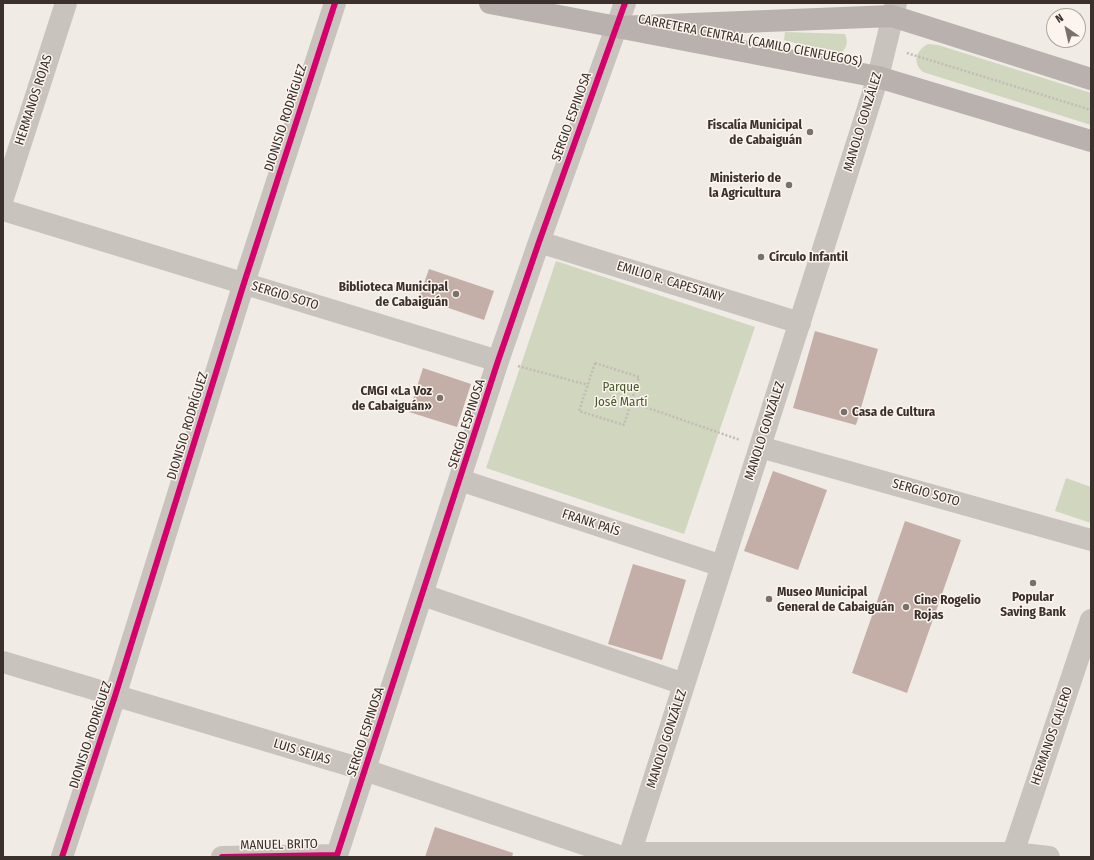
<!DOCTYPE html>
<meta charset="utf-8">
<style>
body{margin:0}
#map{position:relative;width:1094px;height:860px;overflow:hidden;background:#f0ebe5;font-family:"Fira Sans Condensed",sans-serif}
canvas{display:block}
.frame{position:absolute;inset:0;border:4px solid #3b302b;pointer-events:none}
.north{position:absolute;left:1046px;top:8px;width:40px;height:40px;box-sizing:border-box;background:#fbf5ee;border:1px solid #aea6a0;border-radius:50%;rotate:326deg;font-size:11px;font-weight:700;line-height:16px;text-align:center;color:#3b302b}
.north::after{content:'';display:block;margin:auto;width:14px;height:18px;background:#7a716c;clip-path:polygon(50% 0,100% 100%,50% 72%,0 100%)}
</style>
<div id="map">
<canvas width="1094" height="860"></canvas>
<div class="frame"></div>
<div class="north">N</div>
</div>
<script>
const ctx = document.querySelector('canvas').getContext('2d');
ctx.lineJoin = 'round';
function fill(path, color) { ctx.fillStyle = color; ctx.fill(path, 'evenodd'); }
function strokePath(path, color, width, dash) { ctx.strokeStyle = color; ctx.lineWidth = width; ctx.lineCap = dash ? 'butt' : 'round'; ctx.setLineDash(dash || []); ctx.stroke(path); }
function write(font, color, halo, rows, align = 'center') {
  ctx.font = font + ' "Fira Sans Condensed",sans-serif'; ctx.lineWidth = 3; ctx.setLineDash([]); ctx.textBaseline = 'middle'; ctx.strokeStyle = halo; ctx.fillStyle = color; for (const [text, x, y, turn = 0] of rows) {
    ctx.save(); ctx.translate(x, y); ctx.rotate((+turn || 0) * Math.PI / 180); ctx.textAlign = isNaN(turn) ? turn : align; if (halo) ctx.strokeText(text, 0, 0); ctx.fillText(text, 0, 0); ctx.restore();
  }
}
fill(new Path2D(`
 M785 32 845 34C849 43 846 50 838 55L784 40Z
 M928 44 938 45 1091 93V125L923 72C912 63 916 50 928 44Z
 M556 261 755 327 684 534 486 468Z
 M1066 478 1091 487V523L1055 511Z`), '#d1d6bf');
fill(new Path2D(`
 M429 269 494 291 484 320 419 298Z
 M815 331 878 349 856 425 793 408Z
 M423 368 471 384 457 427 409 412Z
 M773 471 827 490 798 570 744 551Z
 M905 521 961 540 907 693 852 673Z
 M633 564 686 580 662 660 608 644Z
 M435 827 513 853 512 857H425Z`), '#c3afa7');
strokePath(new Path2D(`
 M907 53 1091 110
 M595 363 639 377 624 425 579 411Z
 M518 366 588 385
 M631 402 740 440`), '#c2bbb6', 2.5, [2, 2]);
strokePath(new Path2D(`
 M3 198 66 3
 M3 210 498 361
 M539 242 800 323
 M760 447 1091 540
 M460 480 722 566
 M423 595 684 684
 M3 662 365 770 622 857
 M630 853H1013L1049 857
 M1013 853 1091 620
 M62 857 115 696 244 283 335 3
 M222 857 337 855 498 361 539 242 625 3
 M629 857 878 77 896 3`), '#c9c3be', 22);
strokePath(new Path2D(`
 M490 3 617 27
 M1091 79 892 16 617 27 878 77 1091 141`), '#b8b1ad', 22);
strokePath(new Path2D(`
 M62 857 115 696 244 283 335 3
 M222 857 337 855 498 361 539 242 625 3`), '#d6006c', 6);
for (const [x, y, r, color] of [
 [810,132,4,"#7a716c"],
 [789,185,4,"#7a716c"],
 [761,257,4,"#7a716c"],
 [456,294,4,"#7a716c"],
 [440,398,4,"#7a716c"],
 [844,412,4,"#7a716c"],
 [1033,583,4,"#7a716c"],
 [769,599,4,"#7a716c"],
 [906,607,4,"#7a716c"]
]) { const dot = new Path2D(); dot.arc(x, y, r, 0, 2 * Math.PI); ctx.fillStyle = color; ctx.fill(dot); strokePath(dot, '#fbf5ee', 1.5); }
write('13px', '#3b302b', '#fbf5ee', [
 ["CARRETERA CENTRAL (CAMILO CIENFUEGOS)",750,41,11],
 ["HERMANOS ROJAS",34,100,-72],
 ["SERGIO ESPINOSA",572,117,-70],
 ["DIONISIO RODRÍGUEZ",286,118,-72],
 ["MANOLO GONZÁLEZ",863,122,-73],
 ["EMILIO R. CAPESTANY",670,282,17],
 ["SERGIO SOTO",285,296,17],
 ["SERGIO ESPINOSA",467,424,-72],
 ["DIONISIO RODRÍGUEZ",188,426,-73],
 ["MANOLO GONZÁLEZ",765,431,-72],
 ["SERGIO SOTO",926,493,16],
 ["FRANK PAÍS",591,523,18],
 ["SERGIO ESPINOSA",366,732,-72],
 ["DIONISIO RODRÍGUEZ",91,735,-72],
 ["HERMANOS CALERO",1052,736,-71],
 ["MANOLO GONZÁLEZ",667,739,-72],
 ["LUIS SEIJAS",302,752,17],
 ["MANUEL BRITO",279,845,-1]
]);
write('bold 13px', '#3b302b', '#fbf5ee', [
 ["Fiscalía Municipal",802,125],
 ["de Cabaiguán",802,140],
 ["Ministerio de",781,178],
 ["la Agricultura",781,193],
 ["Círculo Infantil",769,257,"left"],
 ["Biblioteca Municipal",448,287],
 ["de Cabaiguán",448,302],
 ["CMGI «La Voz",432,391],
 ["de Cabaiguán»",432,406],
 ["Casa de Cultura",852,412,"left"],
 ["Museo Municipal",777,592,"left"],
 ["General de Cabaiguán",777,607,"left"],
 ["Popular",1033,597,"center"],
 ["Saving Bank",1033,612,"center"],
 ["Cine Rogelio",914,600,"left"],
 ["Rojas",914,615,"left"]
], 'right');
write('13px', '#4a5a2e', '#fbf5ee', [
 ["Parque",621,387],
 ["José Martí",621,402]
]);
</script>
